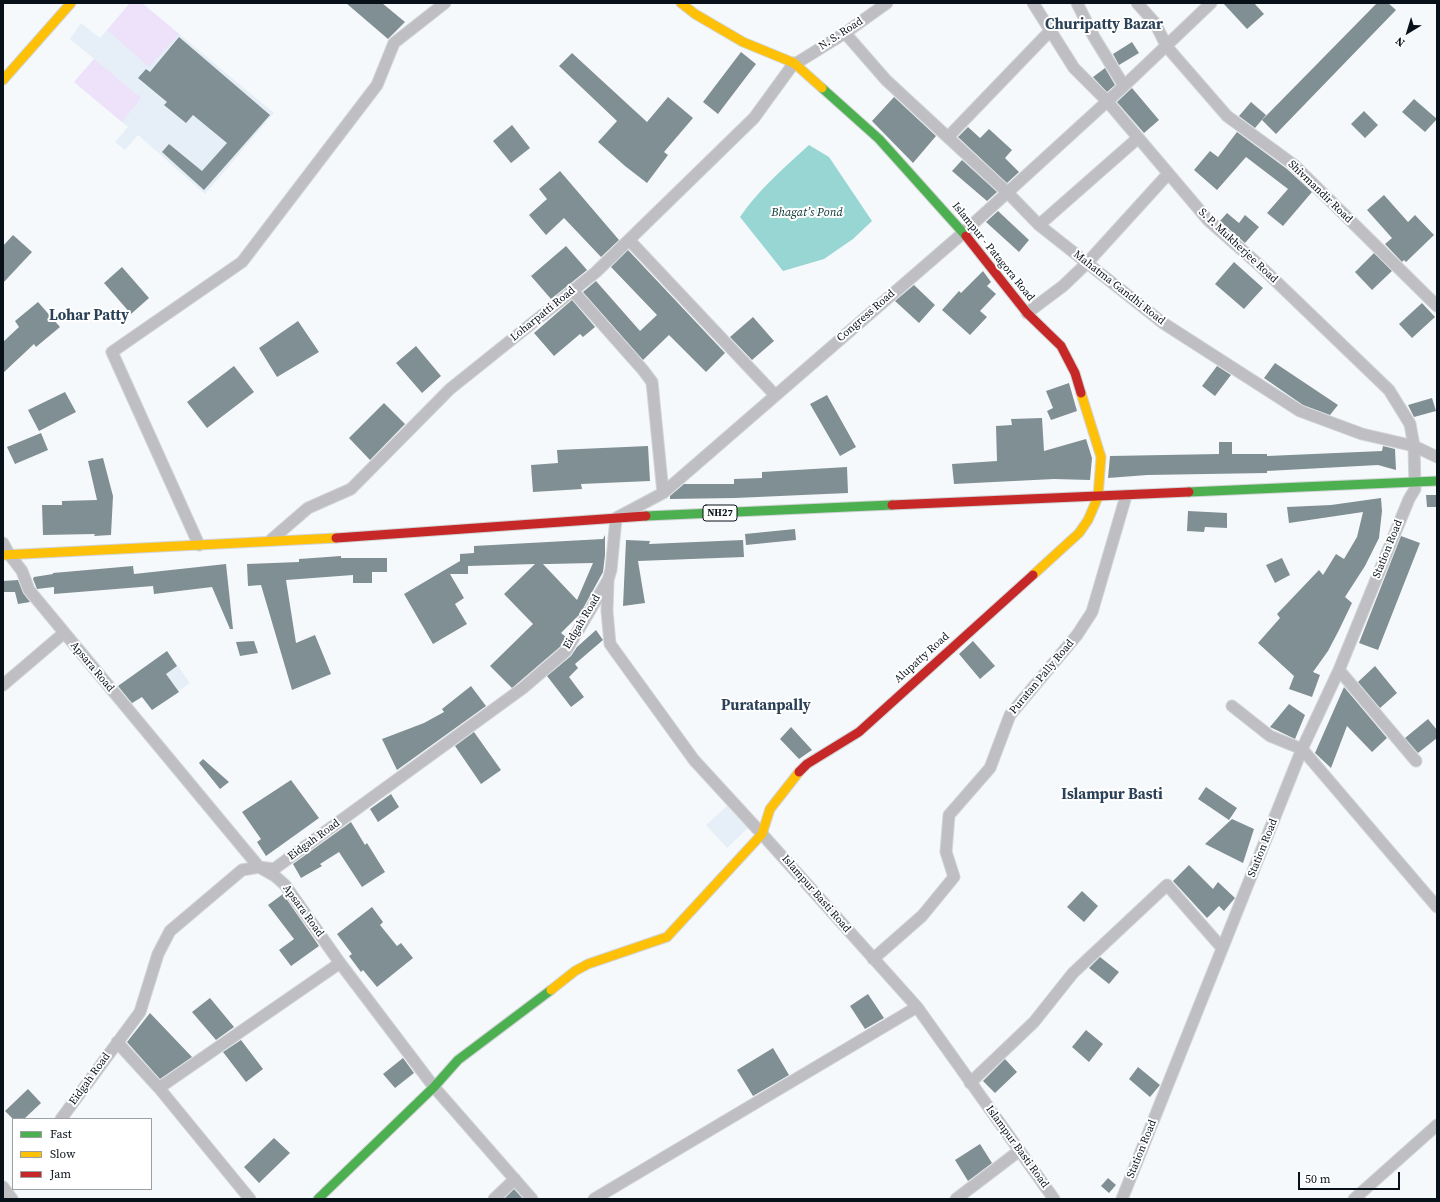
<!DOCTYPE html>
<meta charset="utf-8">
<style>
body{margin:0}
#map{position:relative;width:1440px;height:1202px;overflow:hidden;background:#f6f9fb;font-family:"Source Serif 4",serif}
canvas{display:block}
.frame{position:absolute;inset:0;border:4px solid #08111a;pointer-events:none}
.legend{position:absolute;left:12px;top:1118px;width:140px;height:72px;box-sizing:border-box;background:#fff;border:1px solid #9ca0a3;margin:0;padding:5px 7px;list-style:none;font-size:12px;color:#08111a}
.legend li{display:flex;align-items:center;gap:8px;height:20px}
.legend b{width:20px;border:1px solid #9ca0a3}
.north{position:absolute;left:1388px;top:12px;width:40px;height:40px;-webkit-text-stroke:3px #fff;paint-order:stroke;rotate:218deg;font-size:11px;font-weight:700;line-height:16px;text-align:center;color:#08111a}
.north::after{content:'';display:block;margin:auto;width:14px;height:18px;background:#08111a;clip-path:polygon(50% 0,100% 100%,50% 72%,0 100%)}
.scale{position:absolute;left:1298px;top:1172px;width:102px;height:18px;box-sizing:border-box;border:2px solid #08111a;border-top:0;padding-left:5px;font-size:12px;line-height:14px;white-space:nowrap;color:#08111a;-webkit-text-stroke:3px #fff;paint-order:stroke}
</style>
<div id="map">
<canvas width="1440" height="1202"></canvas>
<div class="frame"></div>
<ul class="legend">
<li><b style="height:5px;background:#4caf50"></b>Fast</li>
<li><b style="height:5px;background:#ffc107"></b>Slow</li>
<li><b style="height:5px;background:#c62828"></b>Jam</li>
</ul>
<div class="north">N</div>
<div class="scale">50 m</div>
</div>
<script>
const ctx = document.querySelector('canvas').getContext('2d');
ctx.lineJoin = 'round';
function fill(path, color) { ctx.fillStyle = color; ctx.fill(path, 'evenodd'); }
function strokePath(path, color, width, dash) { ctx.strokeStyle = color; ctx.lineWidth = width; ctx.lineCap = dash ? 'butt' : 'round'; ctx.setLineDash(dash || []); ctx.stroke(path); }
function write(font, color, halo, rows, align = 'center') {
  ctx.font = font + ' "Source Serif 4",serif'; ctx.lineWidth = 4; ctx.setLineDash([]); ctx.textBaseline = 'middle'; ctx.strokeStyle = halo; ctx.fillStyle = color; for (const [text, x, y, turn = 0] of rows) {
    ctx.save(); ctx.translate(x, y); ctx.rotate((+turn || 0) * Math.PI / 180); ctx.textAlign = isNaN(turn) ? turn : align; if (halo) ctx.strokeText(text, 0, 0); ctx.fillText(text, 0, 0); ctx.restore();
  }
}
fill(new Path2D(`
 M130 3H142L274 113 205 194 138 135 125 150 115 142 128 127 74 82 94 59 70 39 81 23 100 38Z
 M167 651 190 683 152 710 142 697 128 707 115 688Z
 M727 806 748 828 727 848 706 825Z`), '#e6eff7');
fill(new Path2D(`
 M130 3H142L179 34 149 67 107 30Z
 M94 59 141 98 122 122 74 82Z`), '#ede2f9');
fill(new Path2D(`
 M809 145 829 157 872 221 853 239 824 259 783 271 740 217C759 189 784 168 809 145Z`), '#97d6d2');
fill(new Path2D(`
 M346 3H382L405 22 388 39Z
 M1223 3H1254L1264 14 1247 29Z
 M1377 3H1388L1396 10 1276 134 1262 120Z
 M179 37 270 115 204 190 162 152 169 144 202 171 227 143 193 115 186 123 164 105 167 102 138 78 146 69 150 72Z
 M1132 42 1139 53 1119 65 1113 54Z
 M741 52 756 64 718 114 703 102Z
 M572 53 647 122 668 97 693 118 664 152 668 155 647 183 625 166 598 142 617 121 559 66Z
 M1105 68 1115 85 1107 92 1093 77Z
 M1132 88 1159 120 1144 133 1117 102Z
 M894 97 936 136 913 163 872 121Z
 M1414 99 1437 119 1425 132 1402 112Z
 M1251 102 1266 115 1255 128 1239 116Z
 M1364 111 1378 125 1365 138 1351 124Z
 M512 125 530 148 511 163 493 141Z
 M968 127 980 138 989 129 1012 150 1005 158 1019 172 1007 183 958 137Z
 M1237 132 1287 169 1312 192 1283 226 1267 213 1288 189 1246 157 1217 190 1194 170 1210 151 1218 157Z
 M962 160 997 192 987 201 952 171Z
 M560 171 619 240 601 257 564 218 546 235 529 215 547 199 539 189Z
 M1384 195 1408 222 1415 215 1434 235 1406 262 1404 260 1402 262 1385 244 1392 238 1367 210Z
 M998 211 1029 240 1019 252 986 222Z
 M1227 213 1239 223 1245 215 1259 227 1245 243 1220 221Z
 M13 235 32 252 3 283V246Z
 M566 246 587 270 551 299 531 276Z
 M628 250 725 353 706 372 669 335 643 360 583 292 596 281 640 331 657 315 611 267Z
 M1374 253 1392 271 1372 290 1355 272Z
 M1234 262 1263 288 1244 309 1215 284Z
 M122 267 149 298 131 314 104 283Z
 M983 271 991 282 987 286 996 294 980 311 987 317 970 335 942 310 959 291 961 293Z
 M914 285 935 305 919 323 895 301Z
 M572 300 595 327 583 337 580 334 554 356 534 333Z
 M38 302 60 327 36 347 34 344 3 373V342L19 327 15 321Z
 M1422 303 1435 317 1412 338 1399 324Z
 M753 317 774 341 752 360 730 337Z
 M298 321 319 352 277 377 259 348Z
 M416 346 441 376 422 393 396 363Z
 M1275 363 1338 405 1330 415 1303 405 1264 378Z
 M234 366 254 392 207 428 187 402Z
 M1217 366 1231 375 1215 396 1202 386Z
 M1069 383 1077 411 1051 420 1047 411 1053 408 1046 391Z
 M65 392 76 412 39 431 28 410Z
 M827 395 856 447 840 456 810 404Z
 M1432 398 1436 411 1414 417 1408 405Z
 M384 403 405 424 370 460 349 438Z
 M1042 418 1044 451 1086 439 1092 458 1090 480 1054 479 954 484 952 464 997 461 996 426 1012 425 1011 419Z
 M41 433 48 450 15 464 7 447Z
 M1219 442H1232V454H1267V456L1382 451 1383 446 1395 449 1396 470 1378 465 1267 471V473L1147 475 1108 478 1110 456 1219 454Z
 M648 446 650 481 581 484 582 489 533 492 531 465 558 463 557 450Z
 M103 458 113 496 111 535 94 536 95 534 43 535 42 505H62V501L97 500 88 461Z
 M847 467 848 493 735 498 670 499V496L684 484H734V479L762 478V472Z
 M1426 495H1437V507H1427Z
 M1381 498 1382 511 1379 538 1365 566 1345 597 1352 603 1339 630 1328 651 1313 672 1320 675 1312 697 1289 689 1294 676 1258 643 1280 618 1277 614 1319 570 1323 575 1336 554 1344 559 1357 537 1363 512 1289 523 1287 507 1331 505Z
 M1188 511 1227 513V528L1205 527 1204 532 1187 531Z
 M795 529 796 540 746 545 745 534Z
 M605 535V555L603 572 580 614 561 633 566 637 561 646 512 688 490 666 533 624 504 594 535 564 468 566V574H450L464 598 455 604 467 624 433 644 404 594 460 561V554L474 553V546L603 539ZM593 563 577 600 543 564H548Z
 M1401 536 1420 543 1378 650 1359 643Z
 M626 540 650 541 649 544 743 540 744 557 638 561 645 603 623 606Z
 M341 556V558H387V572H372V583H353V575L286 580 296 643 315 635 331 674 292 690 261 585 248 586 247 564 299 562V559Z
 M1282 558 1290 575 1275 583 1266 565Z
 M226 564 233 629H230L212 587 154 594 153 586 54 594V587L37 589 33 579 34 577 53 574V573L133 566 134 574Z
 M18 580 23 593 30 602 18 604 15 592H3V581Z
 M596 630 603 640 575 664 578 668 569 677 584 697 571 707 547 676 571 656 577 647Z
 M254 641 258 653 240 656 236 642Z
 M973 641 995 666 980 679 959 654Z
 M167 651 177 666 166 674 179 692 152 710 142 697 132 703 118 686Z
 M1375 666 1397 693 1380 708 1358 682Z
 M471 686 486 706 397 770 382 739 424 723 444 712 442 709Z
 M1344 687 1387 738 1372 752 1347 726 1331 768 1315 753Z
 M1289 704 1305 715 1295 739 1270 727Z
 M1428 719 1437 730V738L1418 753 1405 738Z
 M791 727 812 750 799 759 780 739Z
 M474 732 501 770 481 784 455 746Z
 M203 759 229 782 220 789 199 763Z
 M291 780 319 818 266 856 257 842 261 839 242 812Z
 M1206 787 1237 808 1229 820 1198 799Z
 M391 794 399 807 378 822 370 809Z
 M1232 819 1254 829 1243 863 1205 844Z
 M351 822 365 845 367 843 385 872 362 887 339 852 320 864 322 866 301 878 293 864Z
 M1189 865 1213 889 1218 882 1235 898 1224 911 1219 906 1207 918 1173 881Z
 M1082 891 1098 906 1084 922 1067 907Z
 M283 894 319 946 291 966 279 950 294 939 268 905Z
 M372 907 383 922 380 925 397 946 401 943 413 958 377 987 363 970 361 972 349 956 352 954 337 934Z
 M1100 957 1119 972 1109 984 1089 968Z
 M868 994 884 1018 865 1029 850 1006Z
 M210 998 234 1027 216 1040 192 1012Z
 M150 1013 192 1057 160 1079 127 1042Z
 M1086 1030 1103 1044 1089 1062 1072 1047Z
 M241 1040 263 1069 246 1082 223 1052Z
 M773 1048 789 1075 753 1096 737 1070Z
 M403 1058 414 1073 395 1088 383 1074Z
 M1005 1059 1017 1072 995 1093 983 1081Z
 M1138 1067 1160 1085 1150 1097 1129 1079Z
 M28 1089 41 1103 24 1119H13L5 1111Z
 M274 1138 290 1153 259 1183 244 1167Z
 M980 1144 992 1163 968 1181 955 1160Z
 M1108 1178 1116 1185 1109 1193 1101 1186Z
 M514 1189 523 1199H504Z`), '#808f94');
const street = new Path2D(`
 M1033 3 1074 68 1107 101 1208 220 1258 264 1389 390 1410 424 1414 446 1437 457
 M1077 3 1094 37 1124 86
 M1137 3 1155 23 1167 47 1227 116 1294 165 1437 306
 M845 33 886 80 1007 192 1039 225 1163 323 1300 411 1362 434 1414 446 1415 489 1409 499 1339 670 1302 749 1122 1199
 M795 64 845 33 887 3
 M948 137 1051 30
 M1039 225 1138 138
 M629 240 775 395
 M573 291 643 370 652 382 663 493
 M1027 313 1063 286 1087 263 1168 174
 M271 540 308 508 351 489 450 389 596 272 754 118 794 63
 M3 543 9 554 22 571 29 590 259 867 275 876 285 885 340 963 434 1087 532 1199
 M199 545 112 352 242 262 377 85 394 43 445 3
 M608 580 607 611 610 644 694 760 762 834 917 1007 1054 1199
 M1339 670 1416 761
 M3 685 64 633
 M1232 706 1270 736 1302 749 1437 907
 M873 959 922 916 954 877 946 852 949 815 990 768 1010 715 1077 635 1092 612 1126 496
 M117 1042 159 1088 250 1199
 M970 1083 1034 1022 1073 973 1167 885 1222 948
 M159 1088 340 963
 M61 1119 140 1012 158 954 170 931 242 870 259 867 274 869 523 688 566 651 608 580 611 570 616 518 663 493 963 233 1124 86 1211 3
 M3 1187 12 1199
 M494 1199 515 1179
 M594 1199 917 1007
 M956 1199 1019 1151
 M1354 1199 1437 1125`);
const fast = new Path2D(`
 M822 88 879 139 966 236
 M1189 492 1437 481
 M646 516 892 505
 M318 1199 434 1087 458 1060 551 990`);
const slow = new Path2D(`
 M681 3 695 14 743 42 794 63 822 88
 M3 80 71 3
 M3 555 336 538
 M1033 575 1079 533 1088 520 1098 497 1101 457 1081 393
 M551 990 575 971 588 964 667 937 762 834 770 809 799 772`);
const jam = new Path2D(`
 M966 236 1027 313 1061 346 1075 373 1081 393
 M892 505 1189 492
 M336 538 646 516
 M799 772 807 764 859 732 1033 575`);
strokePath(street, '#d1d4d6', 13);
strokePath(fast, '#d1d4d6', 11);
strokePath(slow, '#d1d4d6', 11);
strokePath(jam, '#d1d4d6', 11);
strokePath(street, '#bebec3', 11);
strokePath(fast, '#4caf50', 9);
strokePath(slow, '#ffc107', 9);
strokePath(jam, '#c62828', 9);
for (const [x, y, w] of [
 [720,513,34]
]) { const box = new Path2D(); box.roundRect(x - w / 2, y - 8, w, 16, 3); ctx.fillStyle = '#fff'; ctx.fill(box); strokePath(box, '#08111a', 1); }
write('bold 10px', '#08111a', null, [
 ["NH27",720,513]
]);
write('11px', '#08111a', '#fff', [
 ["N. S. Road",841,34,-33],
 ["Shivmandir Road",1320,192,44],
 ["S. P. Mukherjee Road",1238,246,43],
 ["Islampur - Patagora Road",993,252,51],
 ["Mahatma Gandhi Road",1119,288,38],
 ["Loharpatti Road",543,314,-39],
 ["Congress Road",866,316,-41],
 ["Station Road",1388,549,-68],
 ["Eidgah Road",582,622,-59],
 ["Alupatty Road",922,658,-42],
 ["Apsara Road",92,667,50],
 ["Puratan Pally Road",1042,677,-50],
 ["Eidgah Road",314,840,-36],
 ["Station Road",1263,848,-68],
 ["Islampur Basti Road",816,894,49],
 ["Apsara Road",303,911,54],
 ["Eidgah Road",90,1079,-54],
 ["Islampur Basti Road",1017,1147,54],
 ["Station Road",1142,1149,-68]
]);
write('italic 12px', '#04312e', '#fff', [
 ["Bhagat’s Pond",807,213]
]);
write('bold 15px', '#2b4157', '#fff', [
 ["Churipatty Bazar",1104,25],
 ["Lohar Patty",89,316],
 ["Puratanpally",766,706],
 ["Islampur Basti",1112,795]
]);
</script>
